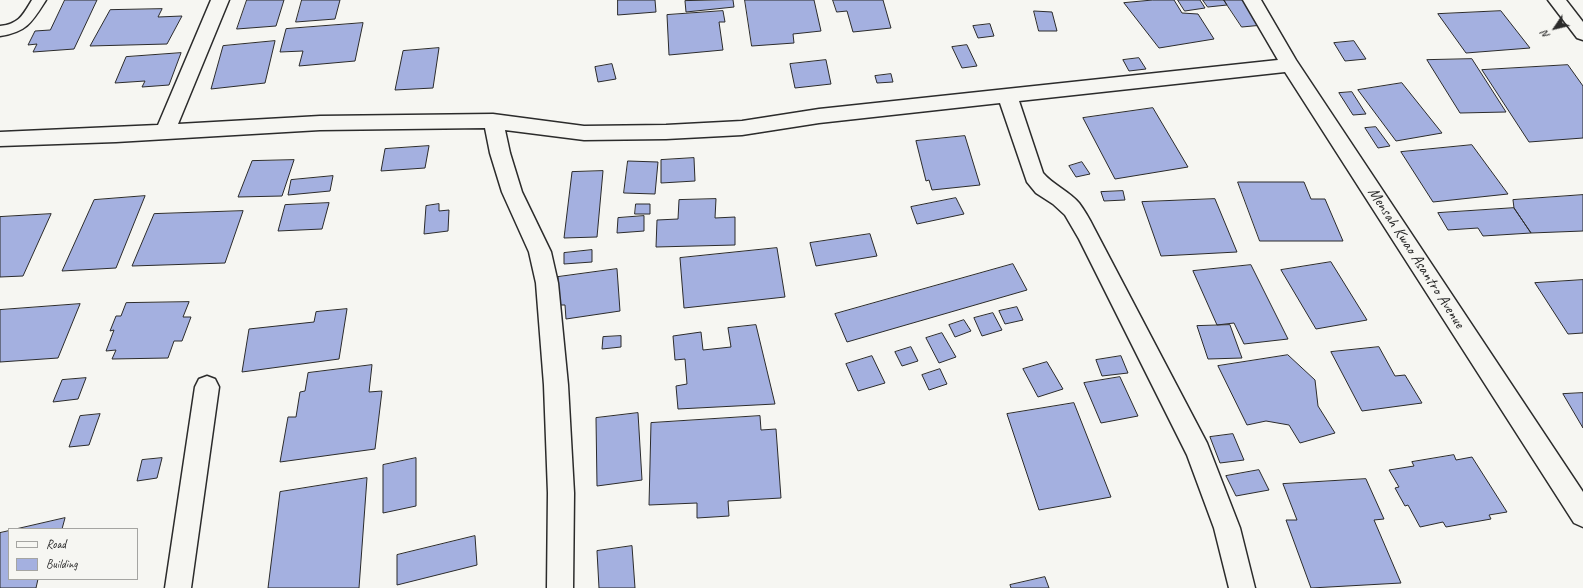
<!DOCTYPE html>
<style>
body{margin:0}
#map{position:relative;width:1583px;height:588px;overflow:hidden;background:#f6f6f2;font-family:Caveat,sans-serif}
canvas{display:block}
.legend{position:absolute;left:8px;top:528px;width:130px;height:52px;box-sizing:border-box;background:#f6f6f2;border:1px solid #a5a5a2;margin:0;padding:5px 7px;list-style:none;font-size:12px;color:#2b2b2b}
.legend li{display:flex;align-items:center;gap:8px;height:20px}
.legend b{width:20px;border:1px solid #a5a5a2}
.north{position:absolute;left:1535px;top:8px;width:40px;height:40px;-webkit-text-stroke:3px #f6f6f2;paint-order:stroke;rotate:235deg;font-size:11px;font-weight:700;line-height:16px;text-align:center;color:#2b2b2b}
.north::after{content:'';display:block;margin:auto;width:14px;height:18px;background:#2b2b2b;clip-path:polygon(50% 0,100% 100%,50% 72%,0 100%)}
</style>
<div id="map">
<canvas width="1583" height="588"></canvas>
<ul class="legend">
<li><b style="height:5px;background:#f6f6f2"></b>Road</li>
<li><b style="height:11px;background:#a4b0e0"></b>Building</li>
</ul>
<div class="north">N</div>
</div>
<script>
const ctx = document.querySelector('canvas').getContext('2d');
ctx.lineJoin = 'round';
function fill(path, color) { ctx.fillStyle = color; ctx.fill(path, 'evenodd'); }
function strokePath(path, color, width, dash) { ctx.strokeStyle = color; ctx.lineWidth = width; ctx.lineCap = dash ? 'butt' : 'round'; ctx.setLineDash(dash || []); ctx.stroke(path); }
function write(font, color, halo, rows, align = 'center') {
  ctx.font = font + ' Caveat,sans-serif'; ctx.lineWidth = 3; ctx.setLineDash([]); ctx.textBaseline = 'middle'; ctx.strokeStyle = halo; ctx.fillStyle = color; for (const [text, x, y, turn = 0] of rows) {
    ctx.save(); ctx.translate(x, y); ctx.rotate((+turn || 0) * Math.PI / 180); ctx.textAlign = isNaN(turn) ? turn : align; if (halo) ctx.strokeText(text, 0, 0); ctx.fillText(text, 0, 0); ctx.restore();
  }
}
const building = new Path2D(`
 M65 0H97L74 49 33 52 37 44 28 45 35 31 50 30Z
 M247 0H284L276 26 237 29Z
 M302 0H340L335 19 296 22Z
 M618 0H655L656 12 618 15Z
 M733 0 734 7 686 12 685 1Z
 M745 0H814L821 31 793 34 794 43 752 46Z
 M833 0H883L891 28 853 32 847 11 837 12Z
 M1153 0H1174L1182 13 1198 14 1214 39 1159 48 1124 3Z
 M1178 0H1200L1205 8 1185 11Z
 M1203 0H1224L1227 5 1208 7Z
 M1224 0H1246L1263 25 1242 27Z
 M162 9 158 17 182 16 167 44 90 46 110 10Z
 M723 11 725 22H719L723 50 669 55 667 15Z
 M1034 11 1052 12 1057 31H1039Z
 M1501 11 1530 48 1466 53 1438 14Z
 M363 23 355 61 299 66 303 51 280 52 286 29Z
 M990 24 994 36 978 38 973 26Z
 M275 41 265 83 211 89 223 46Z
 M1354 41 1366 59 1345 61 1334 43Z
 M967 45 977 66 962 68 952 47Z
 M439 48 433 88 395 90 403 51Z
 M181 53 169 85 142 87 145 81 115 83 126 57Z
 M1139 58 1146 69 1129 71 1123 60Z
 M1472 59 1506 112 1460 113 1427 60Z
 M826 60 831 84 795 88 790 64Z
 M612 64 616 79 598 82 595 67Z
 M1568 65 1583 86V138L1529 142 1482 70Z
 M891 74 893 82 877 83 875 76Z
 M1402 83 1442 133 1396 141 1358 90Z
 M1352 92 1366 114 1353 115 1339 93Z
 M1153 108 1188 167 1115 179 1083 118Z
 M1376 127 1390 146 1378 148 1365 128Z
 M965 136 980 185 932 190 929 180 926 181 916 141Z
 M1472 145 1508 194 1433 202 1401 152Z
 M429 146 425 168 381 171 385 149Z
 M694 158 695 181 661 183V160Z
 M294 160 282 196 238 197 252 161Z
 M628 161 658 162 655 194 624 193Z
 M1082 162 1090 174 1076 177 1069 166Z
 M603 171 597 237 564 238 572 172Z
 M333 176 330 191 288 195 291 180Z
 M1238 182H1304L1311 199H1325L1343 241H1260Z
 M1123 191 1125 200 1104 201 1101 192Z
 M1583 195V231L1531 233 1514 208 1513 200Z
 M145 196 116 268 62 271 94 200Z
 M956 198 964 214 917 224 911 207Z
 M716 199 715 218 735 217V245L656 247 657 220 678 219 679 200Z
 M1215 199 1237 252 1161 256 1142 202Z
 M329 203 322 229 278 231 285 205Z
 M439 204V211L449 210 448 231 424 234 426 206Z
 M636 204H650V214H635Z
 M1514 208 1531 233 1483 236 1478 228 1448 230 1438 213Z
 M243 211 225 263 132 266 154 214Z
 M51 214 23 276 0 277V217Z
 M644 216V231L617 233 618 218Z
 M870 234 877 256 816 266 810 243Z
 M777 248 785 297 684 308 680 258Z
 M592 250V262L564 264V253Z
 M1331 262 1367 320 1316 329 1281 270Z
 M1013 264 1027 290 847 342 835 314Z
 M1251 265 1288 339 1244 344 1234 323 1217 325 1193 271Z
 M617 269 620 311 566 319 565 305H559L558 277Z
 M1583 280V333L1568 334 1535 283Z
 M189 302 183 317H191L182 341H174L168 358 112 359 116 350 106 351 114 330 110 331 116 316H121L126 303Z
 M80 304 58 358 0 362V310Z
 M1017 307 1023 320 1005 324 999 311Z
 M347 309 339 359 242 372 249 329 314 322 316 312Z
 M993 313 1002 330 982 336 974 318Z
 M964 320 971 331 955 337 949 325Z
 M756 325 775 404 678 409 676 386 687 384 685 359 675 360 673 336 701 332 703 350 731 347 728 328Z
 M1230 325 1242 358 1208 359 1197 326Z
 M942 333 956 357 939 363 926 338Z
 M621 336V347L602 349 603 337Z
 M911 347 918 361 902 366 895 352Z
 M1379 347 1395 376 1405 375 1422 403 1362 411 1331 352Z
 M1288 355 1315 380 1318 406 1335 433 1300 443 1289 425 1266 421 1247 425 1218 366Z
 M872 356 885 383 858 391 846 364Z
 M1121 356 1128 373 1102 376 1096 360Z
 M1047 362 1063 389 1038 397 1023 369Z
 M372 365 369 392 382 391 375 449 280 462 288 417H296L300 392 305 391 308 373Z
 M940 369 947 384 929 390 922 375Z
 M1120 377 1138 416 1101 423 1084 383Z
 M86 378 78 399 53 402 62 380Z
 M1583 393V428L1563 394Z
 M1074 403 1111 497 1039 510 1007 414Z
 M638 413 642 480 597 486 596 418Z
 M100 414 89 445 69 447 80 416Z
 M760 416 761 430 776 429 781 498 728 501 729 516 697 518V503L649 505 651 423Z
 M1233 434 1244 460 1220 463 1210 437Z
 M1454 455 1456 460 1472 457 1507 512 1489 515 1491 519 1446 527 1443 522 1420 527 1408 505 1405 506 1395 488 1399 487 1389 470 1414 466 1412 462Z
 M162 458 157 478 137 481 142 460Z
 M416 458V506L383 513V465Z
 M1259 470 1269 490 1236 496 1226 476Z
 M367 478 359 588H268L280 492Z
 M1366 479 1384 519 1374 520 1401 583 1311 588 1286 520H1297L1283 484Z
 M65 518 62 529H16Z
 M9 531V579H38L36 588H0V533Z
 M475 536 477 565 397 585V555Z
 M632 546 635 588H599L597 551Z
 M1045 577 1049 588H1011L1010 585Z`);
fill(building, '#a4b0e0');
strokePath(building, '#2b2b2b', 1);
const lane = new Path2D(`
 M32 0H46C32 22 27 32 0 36V26C19 24 23 15 32 0Z`);
const street = new Path2D(`
 M211 0H229L178 124 320 116 493 114 584 126 666 125 742 121 819 109 1278 60 1243 0H1261L1296 60 1583 492V527L1574 523 1285 72 1019 101 1043 173C1053 185 1069 191 1079 203 1085 211 1090 220 1094 228L1207 443 1240 528 1255 588H1229L1214 528 1187 455 1079 239 1065 215 1053 204 1036 193 1027 182 1000 103 819 123 742 135 666 139 584 140 505 130 510 153 522 192 551 252 558 283 568 385 574 493 573 588H547L548 493 544 385 536 283 529 252 502 192 490 153 485 128 320 130 116 142 0 146V132L158 125Z
 M1548 0H1566L1583 22V40L1577 38Z
 M207 376 215 379 219 387 191 588H165L195 387 199 379Z`);
strokePath(lane, '#2b2b2b', 3);
strokePath(street, '#2b2b2b', 3);
fill(lane, '#f6f6f2');
fill(street, '#f6f6f2');
write('16px', '#2b2b2b', '#f6f6f2', [
 ["Mensah Kwao Asantro Avenue",1416,258,57]
]);
</script>
